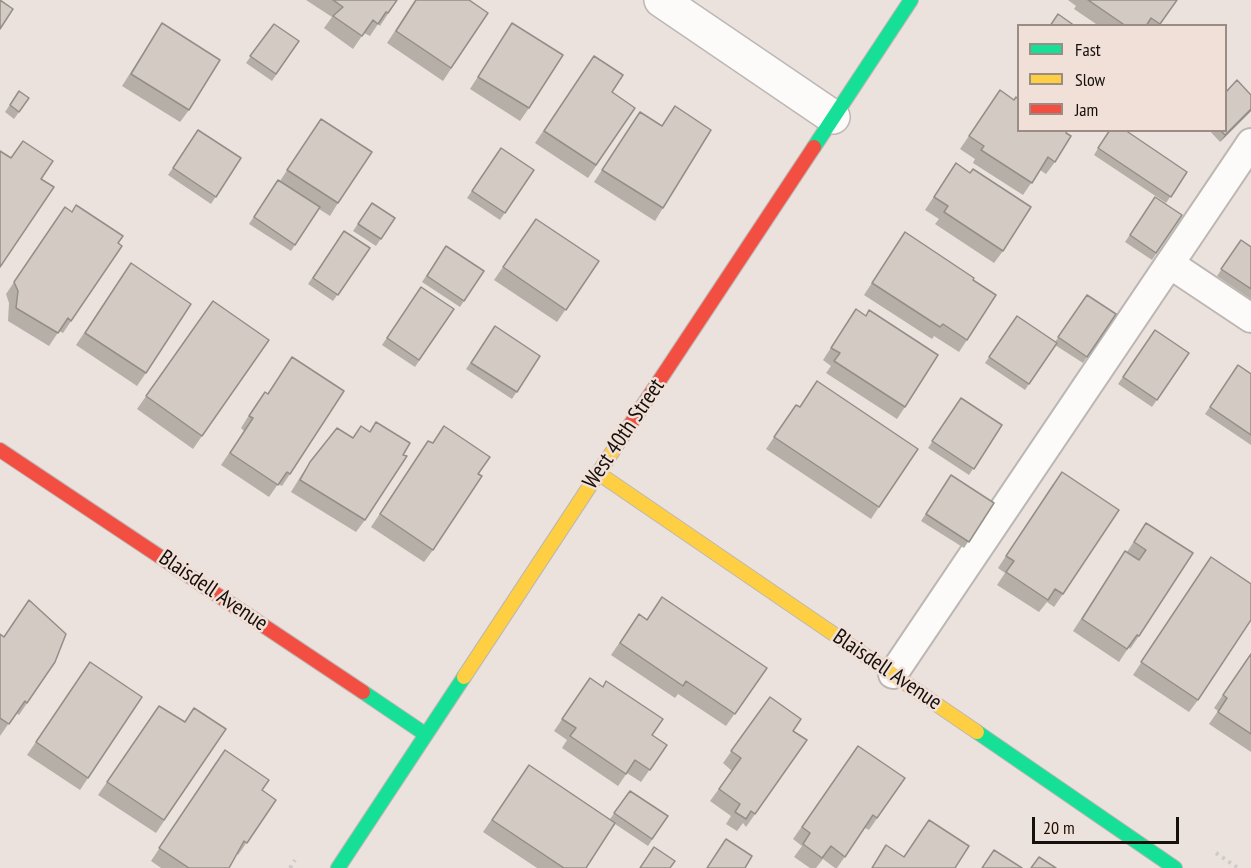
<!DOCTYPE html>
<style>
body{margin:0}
#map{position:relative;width:1251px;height:868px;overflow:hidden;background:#ebe2dd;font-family:"PT Sans Narrow",sans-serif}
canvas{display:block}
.legend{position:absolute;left:1017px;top:24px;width:210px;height:108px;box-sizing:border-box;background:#f1e0d7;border:2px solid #998d86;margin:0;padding:8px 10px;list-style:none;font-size:18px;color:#16100d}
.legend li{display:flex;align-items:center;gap:12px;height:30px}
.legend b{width:30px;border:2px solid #998d86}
.scale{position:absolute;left:1032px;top:817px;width:147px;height:27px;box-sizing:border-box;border:3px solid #16100d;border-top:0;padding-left:8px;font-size:18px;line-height:21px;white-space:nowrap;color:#16100d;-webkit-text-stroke:4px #f1e0d7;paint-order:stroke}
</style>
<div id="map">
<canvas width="1251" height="868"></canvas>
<ul class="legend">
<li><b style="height:8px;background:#16e098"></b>Fast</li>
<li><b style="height:8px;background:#ffcf43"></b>Slow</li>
<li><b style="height:8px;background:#f24e42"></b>Jam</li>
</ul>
<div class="scale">20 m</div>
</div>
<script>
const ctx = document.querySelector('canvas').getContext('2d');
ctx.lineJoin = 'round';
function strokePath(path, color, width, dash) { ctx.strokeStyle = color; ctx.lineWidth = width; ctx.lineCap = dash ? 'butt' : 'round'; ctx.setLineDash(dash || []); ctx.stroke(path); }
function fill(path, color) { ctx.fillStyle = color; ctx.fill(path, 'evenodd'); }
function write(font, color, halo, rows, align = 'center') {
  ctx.font = font + ' "PT Sans Narrow",sans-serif'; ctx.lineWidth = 5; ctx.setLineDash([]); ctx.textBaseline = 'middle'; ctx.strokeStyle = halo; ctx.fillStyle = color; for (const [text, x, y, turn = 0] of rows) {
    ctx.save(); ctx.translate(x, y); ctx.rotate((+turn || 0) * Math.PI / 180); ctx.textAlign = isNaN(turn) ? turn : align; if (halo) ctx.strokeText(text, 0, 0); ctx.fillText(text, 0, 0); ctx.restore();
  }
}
const lane = new Path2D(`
 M1170 264 1251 318
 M893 674 1251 143`);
const street = new Path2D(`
 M661 0 833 117`);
const fast = new Path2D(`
 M814 147 911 0
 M363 692 425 734
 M977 732 1175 868
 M338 868 464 677`);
const slow = new Path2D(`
 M598 473 977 732
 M464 677 628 428`);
const jam = new Path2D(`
 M628 428 814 147
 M0 450 363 692`);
strokePath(lane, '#bdb7b3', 32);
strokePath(street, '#bdb7b3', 36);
strokePath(fast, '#bdb7b3', 16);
strokePath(slow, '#bdb7b3', 16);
strokePath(jam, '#bdb7b3', 16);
strokePath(new Path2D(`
 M1216 853 1238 868
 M290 868 295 860`), '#cecbc9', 4, [3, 4.5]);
strokePath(lane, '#fcfbfa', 28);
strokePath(street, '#fcfbfa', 33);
strokePath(fast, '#16e098', 14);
strokePath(slow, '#ffcf43', 14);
strokePath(jam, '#f24e42', 14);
fill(new Path2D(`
 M306 0H397L380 26 378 24 370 36 364 33 353 49 324 28 332 17Z
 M415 0 488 13 443 81 387 43Z
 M1068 0H1177L1159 26H1099L1074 9 1076 6Z
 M162 23 189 110 180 122 122 86Z
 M512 23 529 108 520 121 470 89Z
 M274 24 299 41 272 81 246 63Z
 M594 56 612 92 635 108 588 178 535 143Z
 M1000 90 1055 162 1046 174 1040 170 1023 195 973 163 975 159 960 149Z
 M19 91 29 98 14 119 5 112Z
 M1251 95V111L1220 142 1209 130H1226Z
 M640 112 663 208 655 221 594 182Z
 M321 119 338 203 330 216 319 209 291 251 249 224 278 180 280 181Z
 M198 130 241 158 211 204 168 175Z
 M1109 130 1187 172 1166 203 1094 155Z
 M501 148 534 170 500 220 467 198Z
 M956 163 970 173 1003 251 994 263 935 224 939 219 925 210Z
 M1155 197 1182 215 1152 260 1125 242Z
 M372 203 395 218 376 246 353 231Z
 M65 207 71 321 63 333 59 331 49 346 8 321 9 303 6 294Z
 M536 219 599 261 557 322 494 280Z
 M344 231 370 248 333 301 308 284Z
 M905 232 973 280 967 340 959 352 934 336 932 339 864 295Z
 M1241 240 1251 247V299L1217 276Z
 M446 246 484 271 460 307 422 282Z
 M122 276 146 373 137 386 76 345Z
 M421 287 454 309 415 367 382 345Z
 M1087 295 1116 314 1083 363 1055 345 1025 390 985 363 1017 316 1055 342Z
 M213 301 269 340 193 449 137 409Z
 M856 309 905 407 897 419 826 373 831 366 823 360Z
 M495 326 540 356 512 399 466 369Z
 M1155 330 1189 353 1152 407 1118 384Z
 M292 357 290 474 282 486 278 484 269 497 221 465 244 431 241 428 256 404 265 392 268 394Z
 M1238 365 1251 374V445L1205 414Z
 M817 381 879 507 871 519 766 449 796 405 800 407Z
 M961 398 1002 425 969 475 928 448Z
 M420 453 478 474 433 550 424 562 371 527Z
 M310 462 365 520 356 532 291 492 302 474Z
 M951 475 994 503 964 548 921 521Z
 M1053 484 1063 594 1054 607 1047 602 1039 612 997 585 1005 573 998 568Z
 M1146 523 1193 553 1139 636 1130 649 1129 647 1119 662 1073 631 1117 563 1125 551 1127 552Z
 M1203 569 1198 700 1189 712 1133 675Z
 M639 614 647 619 767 668 726 726 678 694 675 698 611 655Z
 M0 634 55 662 19 715 16 713 0 736Z
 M1251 653V752L1209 724 1218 711 1214 708Z
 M90 662 88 778 80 790 27 755Z
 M590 678 652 735 667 745 641 782 627 773 618 786 562 748 567 740 554 731Z
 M770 697 793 731 807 740 746 827 743 823 737 831 726 824 731 816 710 801 732 771 723 763Z
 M159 706 184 722 194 708 226 729 156 833 98 795Z
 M858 746 905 778 869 830 865 828 837 868H835L823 859 816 868H810L794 857 802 846 793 839Z
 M216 762 276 800 238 855 237 854 229 868H161L151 861Z
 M529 765 610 819 630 791 668 816 648 846 615 824 586 868H537L483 832Z`), '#b5afa8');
fill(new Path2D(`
 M1251 109V111L1220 142 1225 135Z`), '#948e88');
const building = new Path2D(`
 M0 0 13 9 0 29Z
 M333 0H397L388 13 386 12 378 24 373 20 362 36 333 16 343 7Z
 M416 0H469L488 13 451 68 396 31Z
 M1088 0H1177L1160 24 1151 18 1146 26H1126Z
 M1058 14 1075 26H1050Z
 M162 23 220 60 189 110 131 74Z
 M512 23 563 55 529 108 478 77Z
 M274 24 299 41 276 74 250 56Z
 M594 56 623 75 612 92 635 108 596 165 544 131Z
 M1237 80 1251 95V109L1225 135 1220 130H1226V92Z
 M1000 90 1014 100 1016 97 1018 99V130H1067L1066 133 1071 136 1055 162 1048 157 1032 183 981 150 984 146 969 136Z
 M19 91 29 98 19 112 10 105Z
 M675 106 711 130 663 208 602 170 640 112 662 126Z
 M321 119 372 152 338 203 287 170Z
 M198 130 241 158 216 197 173 168Z
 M1110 130H1125L1187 172 1171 197 1098 148Z
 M23 141 53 161 41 179 54 187 0 267V151L11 158Z
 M501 148 534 170 505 213 472 191Z
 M956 163 970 173 973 169 1031 207 1003 251 944 212 948 206 934 197Z
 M278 180 320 207 295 245 254 217Z
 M1155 197 1182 215 1156 253 1130 235Z
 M372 203 395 218 381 239 358 224Z
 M76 205 123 236 118 243 122 246 71 321 68 318 58 333 16 308 18 291 14 282 65 207 72 212Z
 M536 219 599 261 566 310 503 267Z
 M344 231 370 248 338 295 313 278Z
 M905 232 974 278 973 280 996 295 967 340 943 324 940 327 872 283Z
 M1241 240 1251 247V289L1221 269Z
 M446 246 484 271 464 301 427 276Z
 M131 263 191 304 146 373 85 333Z
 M421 287 454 309 419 360 387 338Z
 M1087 295 1116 314 1087 357 1058 337Z
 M213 301 269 340 202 436 146 396Z
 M856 309 866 316 869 310 938 355 905 407 834 361 840 353 831 348Z
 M1017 316 1057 343 1029 384 989 357Z
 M495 326 540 356 517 392 471 363Z
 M1155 330 1189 353 1157 400 1123 377Z
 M292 357 344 391 290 474 287 472 278 485 230 453 253 418 249 416 265 392 268 394Z
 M1238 365 1251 374V435L1210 407Z
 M817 381 918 449 879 507 774 437 796 405 800 407Z
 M961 398 1002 425 974 469 932 441Z
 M376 422 410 443 403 455 407 456 365 520 300 480 310 462 337 428 353 438 361 426 370 432Z
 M444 426 490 457 478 474 482 476 433 550 380 514 428 441 433 443Z
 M1062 472 1119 510 1063 594 1055 589 1048 600 1006 572 1014 561 1006 556Z
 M951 475 994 503 969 542 926 514Z
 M1146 523 1193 553 1139 636 1137 635 1127 649 1082 619 1125 551 1139 560 1146 550 1134 542Z
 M1211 557 1251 584V620L1198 700 1141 662Z
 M662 597 767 668 735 714 686 681 683 686 620 643 639 614 647 620Z
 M29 600 66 634 55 662 27 703 25 701 9 724 0 718V634L4 637Z
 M1251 654V734L1218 712 1227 698 1223 695Z
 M90 662 142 697 88 778 36 742Z
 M590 678 603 687 606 681 663 719 652 735 667 745 650 770 635 760 626 774 570 736 576 728 562 719Z
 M770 697 801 719 793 731 807 740 755 814 751 811 746 819 735 812 740 804 719 789 741 758 731 751Z
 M159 706 185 722 194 708 226 729 164 820 107 782Z
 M858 746 905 778 877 818 873 815 845 857 831 846 822 858 803 844 810 833 802 827Z
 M225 750 269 780 262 790 276 800 247 843 244 841 229 868H189L159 848Z
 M529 765 615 823 586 868H564L492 820Z
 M630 791 668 816 652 839 614 813Z
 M929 820 969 846 955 868H872L886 845 904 857Z
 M726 839 752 856 745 868H707Z
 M654 847 675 861 670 868H640Z
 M994 850 1022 868H982Z
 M1039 857 1056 868H1031Z`);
fill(building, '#d3cbc3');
strokePath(building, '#948e88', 1.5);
write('22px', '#16100d', '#f1e0d7', [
 ["West 40th Street",624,434,-56],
 ["Blaisdell Avenue",213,591,34],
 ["Blaisdell Avenue",887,670,34]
]);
</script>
